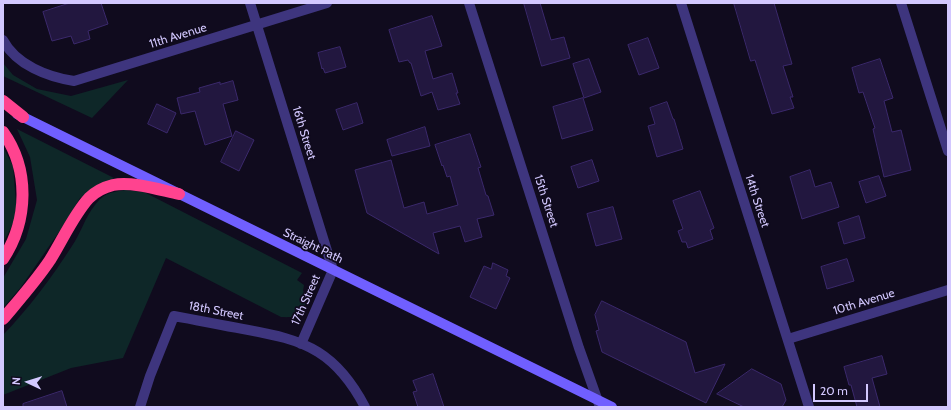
<!DOCTYPE html>
<style>
body{margin:0}
#map{position:relative;width:951px;height:410px;overflow:hidden;background:#100b1e;font-family:Cabin,sans-serif}
canvas{display:block}
.frame{position:absolute;inset:0;border:4px solid #d3c8ff;pointer-events:none}
.north{position:absolute;left:8px;top:362px;width:40px;height:40px;-webkit-text-stroke:3px #100b1e;paint-order:stroke;rotate:274deg;font-size:11px;font-weight:700;line-height:16px;text-align:center;color:#d3c8ff}
.north::after{content:'';display:block;margin:auto;width:14px;height:18px;background:#d3c8ff;clip-path:polygon(50% 0,100% 100%,50% 72%,0 100%)}
.scale{position:absolute;left:813px;top:384px;width:55px;height:18px;box-sizing:border-box;border:2px solid #d3c8ff;border-top:0;padding-left:5px;font-size:12px;line-height:14px;white-space:nowrap;color:#d3c8ff;-webkit-text-stroke:3px #100b1e;paint-order:stroke}
</style>
<div id="map">
<canvas width="951" height="410"></canvas>
<div class="frame"></div>
<div class="north">N</div>
<div class="scale">20 m</div>
</div>
<script>
const ctx = document.querySelector('canvas').getContext('2d');
ctx.lineJoin = 'round';
function fill(path, color) { ctx.fillStyle = color; ctx.fill(path, 'evenodd'); }
function strokePath(path, color, width, dash) { ctx.strokeStyle = color; ctx.lineWidth = width; ctx.lineCap = dash ? 'butt' : 'round'; ctx.setLineDash(dash || []); ctx.stroke(path); }
function write(font, color, halo, rows, align = 'center') {
  ctx.font = font + ' Cabin,sans-serif'; ctx.lineWidth = 3.5; ctx.setLineDash([]); ctx.textBaseline = 'middle'; ctx.strokeStyle = halo; ctx.fillStyle = color; for (const [text, x, y, turn = 0] of rows) {
    ctx.save(); ctx.translate(x, y); ctx.rotate((+turn || 0) * Math.PI / 180); ctx.textAlign = isNaN(turn) ? turn : align; if (halo) ctx.strokeText(text, 0, 0); ctx.fillText(text, 0, 0); ctx.restore();
  }
}
fill(new Path2D(`
 M3 63 13 75 37 89 71 96 128 80 92 118 3 76Z
 M17 129 114 178 80 198 61 229 21 287 3 308V278L26 239 37 200 30 157Z
 M3 147 13 166 17 216 3 243Z
 M126 190 144 192 302 273 297 280 304 285 303 291 309 297C301 314 301 318 281 317L166 258 123 358 71 368 3 395V335C29 308 52 277 72 246 81 233 85 217 95 205 104 193 112 192 126 190Z`), '#0e2728');
const building = new Path2D(`
 M70 3H101L108 24 88 31 90 39 74 44 71 36 52 41 43 12Z
 M524 3H540L551 40 564 37 570 58 542 66Z
 M734 3H774L792 64 783 66 793 97H790L794 108 772 114 755 60 751 61Z
 M432 16 442 46 425 51 433 79 452 73 458 93H456L460 104 438 110 432 92 421 96 411 63H410L408 60 399 62 389 30Z
 M648 38 659 68 639 75 628 45Z
 M340 47 346 67 325 73 323 68 322 69 318 53Z
 M589 59 601 92 584 98 573 64Z
 M880 59 893 98 884 101 892 132 901 130 911 170 884 177 875 138 873 129 875 128 863 92 859 93 852 68Z
 M233 81 238 100 223 104 232 136 205 145 195 111 181 114 177 98 200 92 199 88 220 82V84Z
 M583 98 593 130 562 139 553 107Z
 M667 102 673 119H674L683 149 657 157 648 126 655 124 650 108Z
 M357 103 363 123 343 130 336 110Z
 M157 104 176 113 167 133 148 124Z
 M425 127 430 146 392 156 387 140Z
 M236 131 254 140 239 171 221 162Z
 M470 134 481 167 478 168 486 195 488 196 494 215 477 219 482 237 465 242 460 226 433 233 439 254 367 213 355 170 391 160 404 208 424 202 427 214 458 205 450 176 447 177 443 165 442 166 435 145Z
 M592 160 599 181 578 188 571 167Z
 M810 170 815 187 831 182 839 207 802 219 790 177Z
 M879 176 886 196 866 203 859 182Z
 M700 191 714 228 710 230 713 239 688 248 686 242H682L678 231 683 229 673 201Z
 M613 207 622 239 596 246 587 214Z
 M859 216 865 238 844 244 838 223Z
 M847 259 854 281 827 289 821 267Z
 M493 263 508 270 506 276 510 278 496 309 470 297 484 266 491 269Z
 M602 301 686 342 695 373 725 364 706 403 602 352 596 331 599 330 595 315Z
 M882 356 887 374 872 378 880 407H857L851 385H849L844 367Z
 M752 369 781 384 786 400 782 407H744L717 394Z
 M433 374 444 407H418L413 392 417 391 413 381Z
 M62 391 67 407H23V404Z`);
fill(building, '#22173f');
strokePath(building, '#3b296c', 1);
strokePath(new Path2D(`
 M250 3 333 270 301 344
 M469 3 579 348 600 407
 M681 3 809 407
 M901 3 948 151
 M3 40C16 65 48 77 74 81L327 3
 M788 339 948 290
 M140 407 150 376 174 316C197 320 220 325 243 329 269 334 295 338 318 352 339 365 354 386 365 407`), '#3e357e', 10);
strokePath(new Path2D(`
 M17 114 612 407`), '#705fff', 10);
strokePath(new Path2D(`
 M3 101 23 117
 M3 132C30 170 28 221 3 259
 M3 319C19 300 36 281 50 260 62 241 74 214 89 198 95 192 105 187 113 185 132 181 160 190 179 194`), '#ff438f', 12);
write('12px', '#d3c8ff', '#100b1e', [
 ["11th Avenue",178,36,-17],
 ["16th Street",304,133,73],
 ["15th Street",546,201,72],
 ["14th Street",757,201,72],
 ["Straight Path",313,246,26],
 ["17th Street",306,300,-66],
 ["10th Avenue",864,302,-17],
 ["18th Street",216,311,11]
]);
</script>
